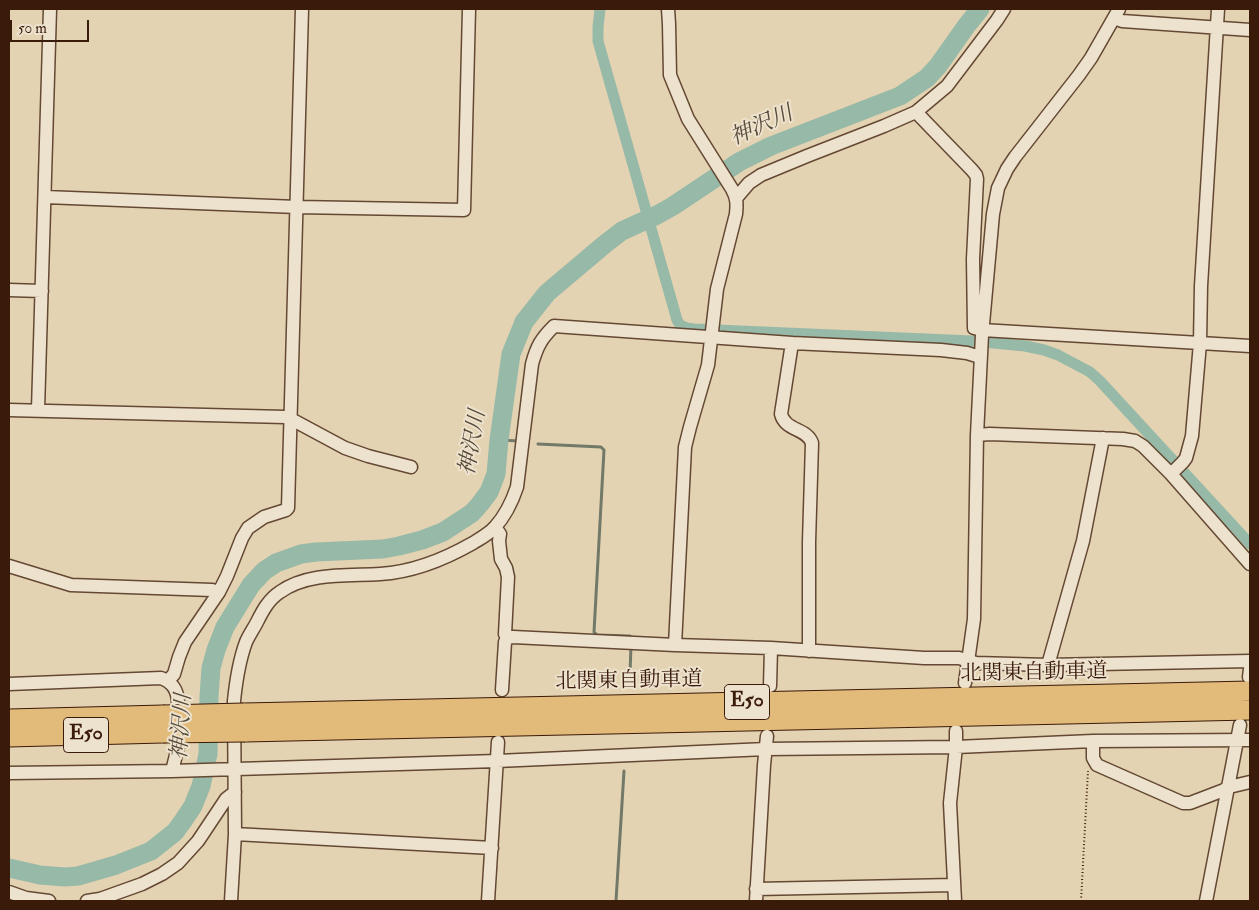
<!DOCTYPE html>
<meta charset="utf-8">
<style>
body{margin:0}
#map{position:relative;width:1259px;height:910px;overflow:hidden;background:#e4d3b2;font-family:"IM FELL Double Pica",serif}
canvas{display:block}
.frame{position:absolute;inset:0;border:10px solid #3a1a09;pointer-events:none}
.scale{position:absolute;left:10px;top:20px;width:79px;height:22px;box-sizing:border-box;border:2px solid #3a1a09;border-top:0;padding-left:6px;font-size:15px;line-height:18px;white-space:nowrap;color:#3a1a09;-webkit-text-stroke:4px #ede2cd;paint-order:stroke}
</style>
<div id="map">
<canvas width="1259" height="910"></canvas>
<div class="frame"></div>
<div class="scale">50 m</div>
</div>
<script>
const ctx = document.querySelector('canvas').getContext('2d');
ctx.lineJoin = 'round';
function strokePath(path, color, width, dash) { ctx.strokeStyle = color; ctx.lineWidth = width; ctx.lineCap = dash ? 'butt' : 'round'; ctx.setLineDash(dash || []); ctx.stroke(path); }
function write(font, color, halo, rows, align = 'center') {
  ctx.font = font + ' "IM FELL Double Pica","Noto Serif JP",serif'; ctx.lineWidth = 4; ctx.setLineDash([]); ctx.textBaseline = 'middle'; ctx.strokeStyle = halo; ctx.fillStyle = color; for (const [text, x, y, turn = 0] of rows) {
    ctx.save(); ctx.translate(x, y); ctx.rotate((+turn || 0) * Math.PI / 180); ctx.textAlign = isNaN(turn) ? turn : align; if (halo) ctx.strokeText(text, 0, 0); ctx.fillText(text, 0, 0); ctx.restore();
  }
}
strokePath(new Path2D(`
 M499 440 519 441
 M538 444 601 447 604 450 594 632 597 635 630 636 631 638V640
 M630 673 631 646
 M616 901 624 771`), '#727968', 3);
strokePath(new Path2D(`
 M600 9 598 27V41L677 320 680 325 687 328 694 329 972 341 1025 346 1044 350 1058 355 1090 372 1100 381 1250 544`), '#97b9a7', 11);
strokePath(new Path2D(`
 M9 868 40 875 65 877 78 876 116 865 151 851 175 832 183 821 193 806 201 786 208 754 209 696 211 668 216 650 225 627 251 585 264 571 276 563 301 554 316 552 383 549 399 546 422 540 443 532 472 513 480 504 489 492 496 474 499 440 511 354 524 322 547 293 605 244 622 231 657 215 673 206 739 162 771 146 900 96 927 78 938 66 967 25 980 9`), '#97b9a7', 19);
const minor = new Path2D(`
 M668 9 669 24 670 75 688 119 732 189C737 198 737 204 736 214L717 289 708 365 690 427 685 447 675 645
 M1114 18 1122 21 1250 30
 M916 112 972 170 976 175 977 179 973 259 974 328 982 330 1250 346
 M45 197 297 207 464 210 469 9
 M737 197 749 183 761 175 807 156 884 126 916 112 947 86 997 20 1004 9
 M9 290 42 291
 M792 343 781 414C785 431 807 428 812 443L809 542V651
 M9 410 285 417 291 419 345 448 368 456 411 467
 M38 410 50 9
 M977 435 990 434 1123 439 1135 441 1143 446 1171 474 1250 564
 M1171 474 1183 462 1186 458 1192 436 1200 343 1201 286 1218 9
 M495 527 500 534 499 541 501 559 506 568 508 577 505 634 507 638
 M9 566 71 585 212 590 219 592
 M1048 665 1083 541 1103 438
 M1249 677 1250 669
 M168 681 174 674 179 657 185 642 219 592 227 576 242 538 248 528 264 517 286 510 288 508 302 9
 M965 683 974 619 977 435 982 335 993 214 998 188 1007 169 1015 157 1079 75 1091 58 1119 9
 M9 684 161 678C172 682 177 689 178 701V747L172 771
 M770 686 771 648
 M502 690 505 642 507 638 513 637 675 645 771 648 924 658H959L976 663 1048 665 1250 661
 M1093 741V758L1097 765 1183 803H1190L1224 790 1229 787 1250 782
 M9 773 172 771 497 761 766 749 956 747 1093 741 1250 740
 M235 834 492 848
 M756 889 954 885
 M9 892 26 898 49 901
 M87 901 100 899 142 884 162 874 178 863 198 841 226 799 235 792
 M231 901 235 834 234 701C236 681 239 661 246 642 249 635 254 628 257 622 263 610 269 599 280 592 308 572 348 576 380 574 414 572 445 559 473 543 481 538 489 534 495 527 505 516 512 502 517 487L532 364C537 346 541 339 554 326L792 343 941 350 967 353 980 357
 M488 901 498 742
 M756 901 764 765 767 736
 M955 901 950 803 956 747V731
 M1206 901 1240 725`);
const highway = new Path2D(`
 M244 713 1250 691
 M9 719 163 715
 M245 732 1250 710
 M9 737 163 733`);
strokePath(minor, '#644833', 15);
strokePath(highway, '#3a1a09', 21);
strokePath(new Path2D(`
 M1081 901 1088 771`), '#3a1a09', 2, [1, 2.5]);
strokePath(minor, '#ede2cd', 12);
strokePath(highway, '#e2ba79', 19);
const highwayBridge = new Path2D(`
 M163 715 244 713
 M163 733 245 732`);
strokePath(highwayBridge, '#3a1a09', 21, []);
strokePath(highwayBridge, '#e2ba79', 19);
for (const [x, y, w] of [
 [747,702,45],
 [86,735,45]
]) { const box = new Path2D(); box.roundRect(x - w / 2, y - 17.5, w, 35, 4); ctx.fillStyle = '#ede2cd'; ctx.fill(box); strokePath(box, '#3a1a09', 1); }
write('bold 20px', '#3a1a09', null, [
 ["E50",747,702],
 ["E50",86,735]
]);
write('21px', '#3a1a09', '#ede2cd', [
 ["北関東自動車道",1034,674,-1],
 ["北関東自動車道",629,682,-1]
]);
write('italic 22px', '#564a38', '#ede2cd', [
 ["神沢川",762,127,-24],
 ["神沢川",474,443,-80],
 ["神沢川",183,727,-86]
]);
</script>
